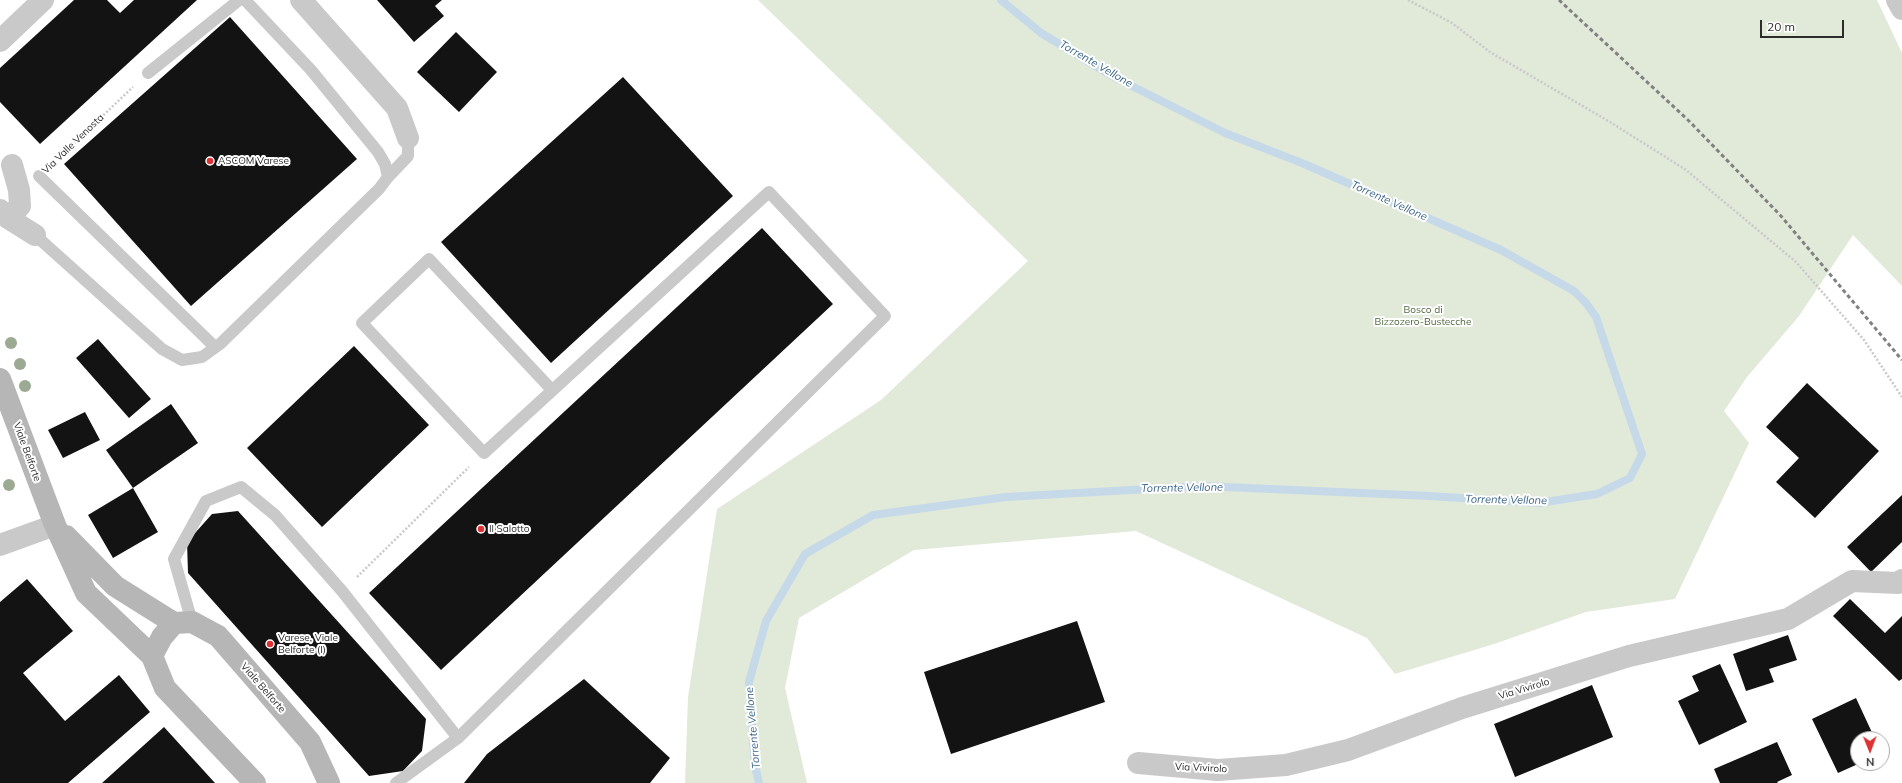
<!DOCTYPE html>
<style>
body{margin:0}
#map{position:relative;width:1902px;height:783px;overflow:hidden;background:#fff;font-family:Mulish,sans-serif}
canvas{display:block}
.north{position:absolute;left:1850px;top:731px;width:40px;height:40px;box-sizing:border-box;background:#fff;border:1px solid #ababab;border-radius:50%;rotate:179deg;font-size:11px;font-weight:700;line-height:16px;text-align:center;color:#2c2c2c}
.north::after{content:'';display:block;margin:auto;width:14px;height:18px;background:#de3234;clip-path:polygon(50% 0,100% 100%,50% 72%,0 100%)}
.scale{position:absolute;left:1760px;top:20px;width:84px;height:18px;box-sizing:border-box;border:2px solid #2c2c2c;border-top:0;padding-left:5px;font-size:12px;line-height:14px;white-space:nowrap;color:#2c2c2c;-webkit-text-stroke:3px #fff;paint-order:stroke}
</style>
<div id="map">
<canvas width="1902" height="783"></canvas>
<div class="north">N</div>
<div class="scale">20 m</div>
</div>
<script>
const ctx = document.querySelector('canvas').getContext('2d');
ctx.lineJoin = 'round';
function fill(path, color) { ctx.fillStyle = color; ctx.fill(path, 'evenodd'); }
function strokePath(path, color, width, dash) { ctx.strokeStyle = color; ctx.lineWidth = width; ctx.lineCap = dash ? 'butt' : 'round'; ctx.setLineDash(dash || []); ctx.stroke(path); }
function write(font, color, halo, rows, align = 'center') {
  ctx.font = font + ' Mulish,sans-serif'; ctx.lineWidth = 4; ctx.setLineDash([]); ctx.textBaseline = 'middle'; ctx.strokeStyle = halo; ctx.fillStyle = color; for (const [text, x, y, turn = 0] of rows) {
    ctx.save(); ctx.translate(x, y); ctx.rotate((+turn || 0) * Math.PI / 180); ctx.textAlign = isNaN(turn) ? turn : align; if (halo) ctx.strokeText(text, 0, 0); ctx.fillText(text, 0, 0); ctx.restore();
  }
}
fill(new Path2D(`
 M758 0H1877L1902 53V286L1853 235 1799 316 1747 377 1724 411 1749 443 1675 599 1586 612 1494 644 1395 674 1367 638 1136 531 914 550 799 618 785 688 807 783H685L688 697 717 509 881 400 1028 261Z`), '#e1e9d9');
strokePath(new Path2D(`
 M759 783 755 766 749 682 766 621 805 554 873 515 1006 497 1202 486 1430 496 1539 503 1597 494 1630 478 1642 454 1596 317 1586 303 1574 291 1501 250 1302 163 1225 133 1114 77 1041 33 1001 0`), '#c5d9e9', 8);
fill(new Path2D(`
 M74 0H107L120 13 134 0H197L40 144 0 102V68Z
 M377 0H442L435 6 444 16 414 42Z
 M230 17 357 159 191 306 64 164Z
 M456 32 497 72 459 112 417 72Z
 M623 77 733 196 551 363 441 242Z
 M762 228 833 304 441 670 369 593Z
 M98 339 151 399 129 418 76 358Z
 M354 346 429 425 322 527 247 448Z
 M1807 383 1879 451 1815 518 1776 482 1799 458 1766 427Z
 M171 404 198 443 133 488 106 450Z
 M85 412 100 440 63 458 48 430Z
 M133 488 158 532 113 558 88 515Z
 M1902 495V542L1871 572 1847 547Z
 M238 511 426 719 422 751 403 771 369 776 188 573 187 542 212 514Z
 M27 579 73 631 23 673 65 721 119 675 150 712 68 783H0V602Z
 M1850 599 1885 633 1902 616V679L1899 681 1833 616Z
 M1077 621 1105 702 951 754 924 672Z
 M1788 635 1797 660 1769 669 1774 682 1746 691 1733 654Z
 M1720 664 1747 722 1699 745 1678 701 1699 691 1692 676Z
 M584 679 670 758 650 783H464L487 754Z
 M1592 685 1613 737 1515 777 1494 724Z
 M1856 698 1875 739H1858V764L1838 773 1812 719Z
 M164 727 215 783H102Z
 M1777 742 1792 775 1777 782 1778 783H1720L1714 769Z`), '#131313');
strokePath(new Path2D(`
 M1408 0 1452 23 1490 52 1610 122 1686 170 1796 262 1864 340 1902 397
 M54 162 133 87
 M357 577 469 467`), '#c9c9c9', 2.5, [2, 2]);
strokePath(new Path2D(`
 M148 73 239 0
 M39 176 215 347
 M388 177 408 156V138
 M35 235 162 349 182 360 202 357 220 344 379 189 388 177 385 164 378 152 311 70 245 0
 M192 622 174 559 206 501 241 487 275 515 342 591 458 738
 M396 783 458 738 885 316 769 192 484 453 362 323 429 259 552 390`), '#c9c9c9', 12);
strokePath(new Path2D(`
 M301 0 397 108 408 138
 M1897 0 1902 9
 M0 41 43 0
 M0 210 8 218 20 206 19 190 12 165
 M8 218 35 235
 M0 545 55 525
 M1138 763 1218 770 1286 765 1348 750 1462 708 1629 656 1788 619 1852 581 1898 583 1902 580`), '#c9c9c9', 22);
strokePath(new Path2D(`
 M0 379 55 525 86 593 152 656 165 688 255 783
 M66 536 115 586 174 623 192 622 218 636 310 742 329 783
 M152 656 162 637 174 623`), '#b6b6b6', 22);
strokePath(new Path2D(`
 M1559 0 1689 121 1781 216 1902 360`), '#818181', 3, [4, 3]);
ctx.fillStyle = '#9daa93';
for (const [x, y] of [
 [11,343],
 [20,364],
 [25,386],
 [9,485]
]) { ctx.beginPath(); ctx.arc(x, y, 6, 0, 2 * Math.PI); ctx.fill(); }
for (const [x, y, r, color] of [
 [210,161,4,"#de3234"],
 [481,529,4,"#de3234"],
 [270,644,4,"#de3234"]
]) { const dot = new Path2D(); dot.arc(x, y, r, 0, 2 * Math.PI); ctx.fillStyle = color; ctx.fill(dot); strokePath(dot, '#fff', 1.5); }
write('10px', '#2c2c2c', '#fff', [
 ["Via Valle Venosta",73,144,-44],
 ["Viale Belforte",27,452,70],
 ["Viale Belforte",263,688,49],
 ["Via Vivirolo",1524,689,-17],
 ["Via Vivirolo",1201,768,3]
]);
write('10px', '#2c2c2c', '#fff', [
 ["ASCOM Varese",218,161],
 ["Il Salotto",489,529],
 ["Varese, Viale",278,638],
 ["Belforte (I)",278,650]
], 'left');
write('10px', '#4c653b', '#fff', [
 ["Bosco di",1423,310],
 ["Bizzozero-Bustecche",1423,322]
]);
write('italic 11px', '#3d678a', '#fff', [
 ["Torrente Vellone",1096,64,30],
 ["Torrente Vellone",1389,201,24],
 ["Torrente Vellone",1182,488,-1],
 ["Torrente Vellone",1506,500,1],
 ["Torrente Vellone",753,728,-95]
]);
</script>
